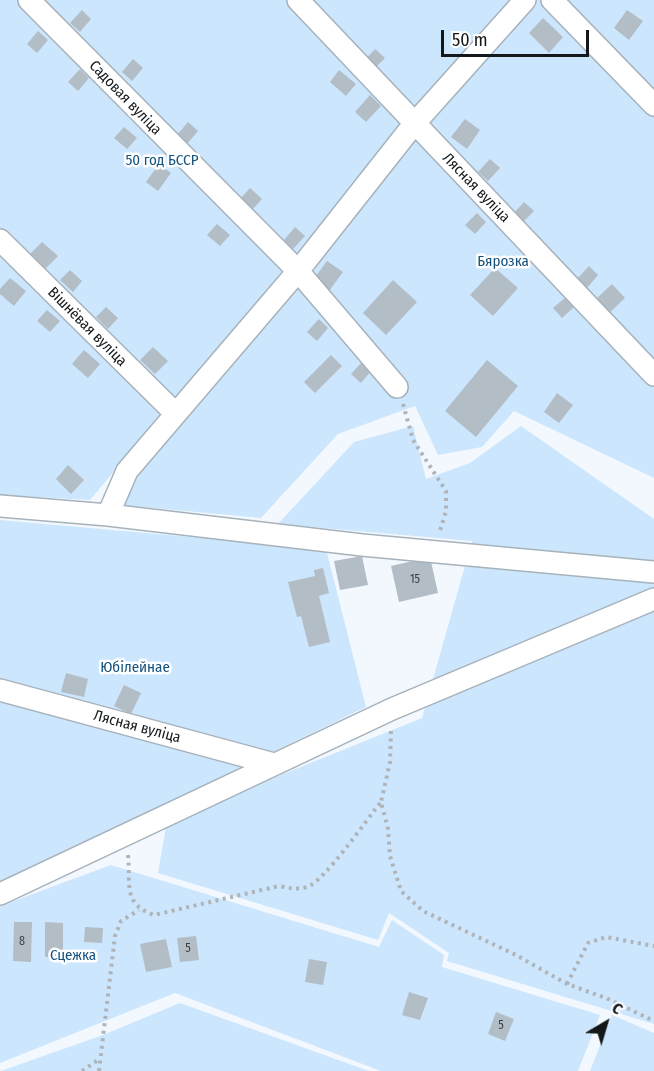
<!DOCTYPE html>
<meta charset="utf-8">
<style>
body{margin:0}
#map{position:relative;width:654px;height:1071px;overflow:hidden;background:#f2f8fe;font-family:"Fira Sans Condensed",sans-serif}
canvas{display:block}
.north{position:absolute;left:576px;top:993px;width:60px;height:60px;-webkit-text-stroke:4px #fff;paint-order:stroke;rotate:38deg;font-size:16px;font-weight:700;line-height:24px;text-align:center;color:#14181b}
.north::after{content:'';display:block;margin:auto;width:21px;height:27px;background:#14181b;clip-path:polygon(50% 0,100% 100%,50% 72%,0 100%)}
.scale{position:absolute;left:441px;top:30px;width:148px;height:27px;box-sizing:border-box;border:3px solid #14181b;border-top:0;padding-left:8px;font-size:18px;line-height:21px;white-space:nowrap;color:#14181b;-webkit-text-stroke:4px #fff;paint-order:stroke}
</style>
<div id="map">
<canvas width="654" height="1071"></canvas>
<div class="north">С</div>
<div class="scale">50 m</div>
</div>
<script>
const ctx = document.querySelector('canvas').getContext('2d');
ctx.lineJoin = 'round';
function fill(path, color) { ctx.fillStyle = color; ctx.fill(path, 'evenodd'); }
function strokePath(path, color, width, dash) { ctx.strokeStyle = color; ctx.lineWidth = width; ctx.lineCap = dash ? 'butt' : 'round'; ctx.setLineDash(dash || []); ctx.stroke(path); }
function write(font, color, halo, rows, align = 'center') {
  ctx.font = font + ' "Fira Sans Condensed",sans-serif'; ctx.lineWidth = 5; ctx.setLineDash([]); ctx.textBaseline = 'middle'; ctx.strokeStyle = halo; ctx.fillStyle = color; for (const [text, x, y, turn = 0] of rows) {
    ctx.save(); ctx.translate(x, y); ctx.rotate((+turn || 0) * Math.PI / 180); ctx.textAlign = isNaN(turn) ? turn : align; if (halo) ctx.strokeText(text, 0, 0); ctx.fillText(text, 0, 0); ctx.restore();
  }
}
fill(new Path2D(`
 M0 0H510L90 500 0 495Z
 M526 0H654V478L514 411 482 447 438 455 415 406 338 434 261 518 122 505 139 471Z
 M413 426 426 479 470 463 521 426 654 519V1024L447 961 449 953 389 913 378 940 158 873 167 821 422 718 472 541 278 524 354 442Z
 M0 520 326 549 366 707 0 884Z
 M111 865 379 947 392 920 444 955 442 967 600 1015 578 1071H381L175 993 0 1063V906Z
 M180 1003 352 1065 369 1071H1L103 1035Z
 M612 1015 654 1033V1071H590Z`), '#cce6fd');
fill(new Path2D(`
 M82 10 91 19 80 32 70 23Z
 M627 10 643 21 629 40 614 28Z
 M543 18 563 37 549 53 529 33Z
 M38 31 48 40 37 53 27 44Z
 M375 49 385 58 373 70 364 61Z
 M133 59 143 68 132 81 122 72Z
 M80 69 89 78 78 91 68 82Z
 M339 70 356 84 346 96 330 82Z
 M370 95 381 106 366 122 355 112Z
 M465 119 480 130 467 149 451 137Z
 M188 122 198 131 187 144 177 135Z
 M124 127 137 138 127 149 114 138Z
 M490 159 500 168 488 181 478 172Z
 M159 164 171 173 158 191 146 182Z
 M250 188 262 199 252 210 240 199Z
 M524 202 534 211 522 223 513 214Z
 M477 213 486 222 475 234 465 225Z
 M217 224 230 235 220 246 207 235Z
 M295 227 305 236 293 249 284 240Z
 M42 242 58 256 45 269 29 255Z
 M327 261 343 272 329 291 313 280Z
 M589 266 598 275 587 288 577 279Z
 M495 268 518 288 493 316 470 295Z
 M70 270 82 281 73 292 60 280Z
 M10 278 26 291 14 306 0 294V289Z
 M393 280 417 302 386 335 363 313Z
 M612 284 625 298 608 314 595 300Z
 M566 297 574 307 562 318 553 308Z
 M106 307 118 318 108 329 96 317Z
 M47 310 60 321 50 332 37 321Z
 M319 319 328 328 317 341 307 332Z
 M153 347 168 361 155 374 140 360Z
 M84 350 100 364 88 378 72 364Z
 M331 355 342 366 315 393 304 382Z
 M487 360 518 386 476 437 445 411Z
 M363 361 372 370 361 383 351 374Z
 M557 393 573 405 559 423 544 412Z
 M68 465 84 480 71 494 56 479Z
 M362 556 368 585 340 590 334 561Z
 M430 557 438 593 399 602 391 566Z
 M323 568 329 593 319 596 330 642 309 647 301 616 297 617 288 582 315 576 314 570Z
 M66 673 88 679 84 697 61 692Z
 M124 685 141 693 131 714 114 706Z
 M14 922H32L31 962 13 961Z
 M45 922 63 923V958L45 957Z
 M85 927 103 928 102 943 84 942Z
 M196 936 199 960 180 962 177 938Z
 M166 939 172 967 146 972 140 944Z
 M309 959 327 962 323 985 305 982Z
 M409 992 428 998 420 1020 402 1015Z
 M496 1012 514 1019 505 1041 488 1034Z`), '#b3bdc6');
const minor = new Path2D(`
 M29 0 298 271 397 387
 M298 0 654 375
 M552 0 654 105
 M0 240 175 413
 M0 506 108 515 362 545 654 572
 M108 515 127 471 298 271 414 124 525 0
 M0 690 274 764
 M0 894 392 709 654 599`);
strokePath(minor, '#a7b2bb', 24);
strokePath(new Path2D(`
 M403 404 413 440 446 491V511L439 534
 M391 731 390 762 381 802 388 829 390 856 401 891 423 911 516 955 567 984 606 998 654 1021
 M128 855C131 884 122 904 154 915L279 886C289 888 297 890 307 887 324 882 367 819 381 802
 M567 984 588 943 606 937 654 946
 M82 1071 98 1060
 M99 1071 115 936 121 921 139 910`), '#afb4b9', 4, [3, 4.5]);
strokePath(minor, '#fff', 21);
write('12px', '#3c4146', null, [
 ["15",415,580],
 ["8",22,942],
 ["5",188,949],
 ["5",501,1026]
]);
write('15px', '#14181b', '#fff', [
 ["Садовая вуліца",125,98,46],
 ["Лясная вуліца",476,188,46],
 ["Вішнёвая вуліца",87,327,45],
 ["Лясная вуліца",137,727,15]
]);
write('15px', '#15527d', '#fff', [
 ["50 год БССР",162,161],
 ["Бярозка",503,262],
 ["Юбілейнае",135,668],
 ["Сцежка",73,956]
]);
</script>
